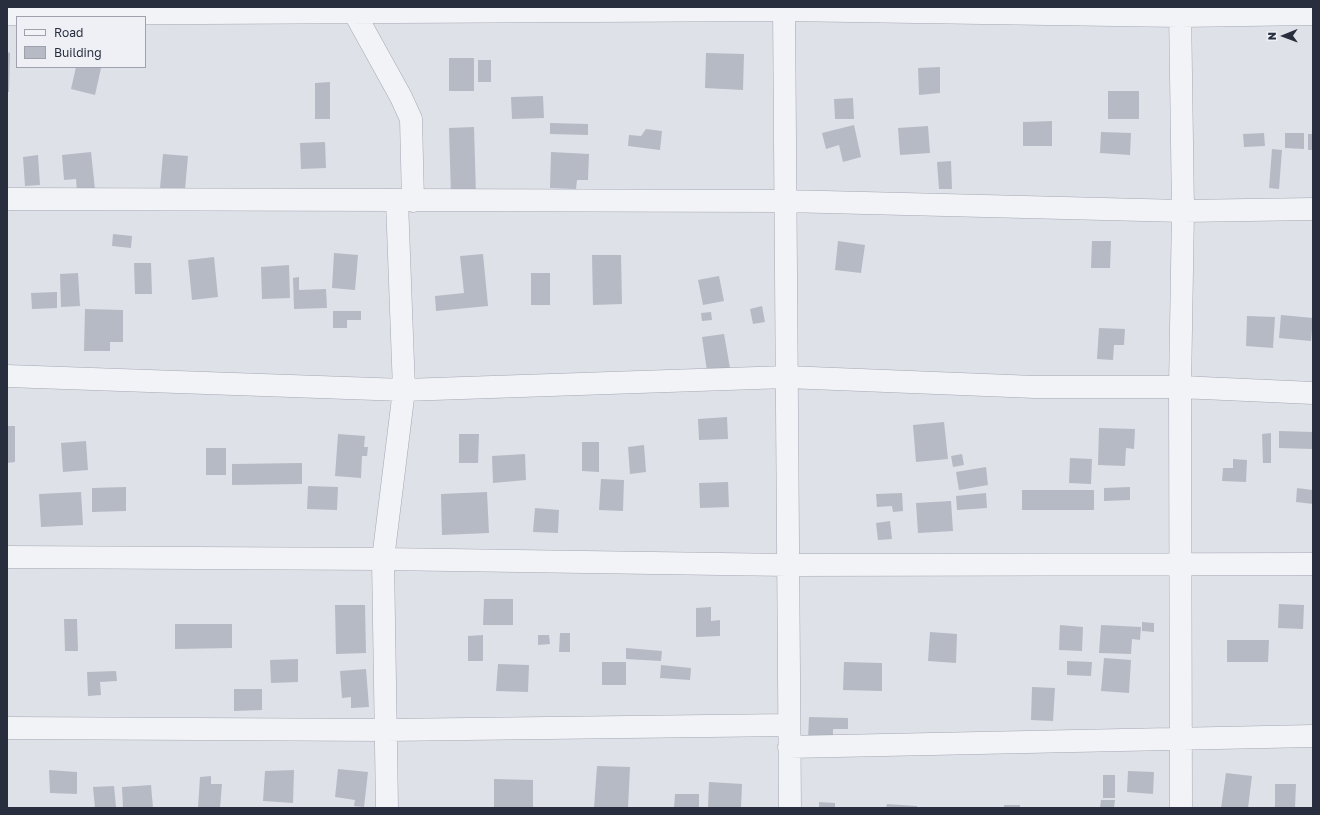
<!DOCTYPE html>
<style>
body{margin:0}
#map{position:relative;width:1320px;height:815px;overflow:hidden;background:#dfe1e8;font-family:"Golos Text",sans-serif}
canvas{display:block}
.frame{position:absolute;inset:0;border:8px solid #282e3e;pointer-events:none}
.legend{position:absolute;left:16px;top:16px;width:130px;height:52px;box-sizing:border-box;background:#eef0f5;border:1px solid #9fa2ac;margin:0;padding:5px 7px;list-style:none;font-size:12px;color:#282e3e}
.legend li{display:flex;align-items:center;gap:8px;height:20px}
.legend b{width:20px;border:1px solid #9fa2ac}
.north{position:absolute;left:1264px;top:16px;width:40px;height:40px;-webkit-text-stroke:3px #eef0f5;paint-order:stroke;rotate:269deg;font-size:11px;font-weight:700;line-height:16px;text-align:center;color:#282e3e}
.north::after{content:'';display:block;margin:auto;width:14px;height:18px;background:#282e3e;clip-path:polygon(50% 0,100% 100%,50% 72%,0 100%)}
</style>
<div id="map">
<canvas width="1320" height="815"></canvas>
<div class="frame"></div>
<ul class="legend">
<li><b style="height:5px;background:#f1f3f6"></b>Road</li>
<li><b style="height:11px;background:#b6bac4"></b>Building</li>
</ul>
<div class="north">N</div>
</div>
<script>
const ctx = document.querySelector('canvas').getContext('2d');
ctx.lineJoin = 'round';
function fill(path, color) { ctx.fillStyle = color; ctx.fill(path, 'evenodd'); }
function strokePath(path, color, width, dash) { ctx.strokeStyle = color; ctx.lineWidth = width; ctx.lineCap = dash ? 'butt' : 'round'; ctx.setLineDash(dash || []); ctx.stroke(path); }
fill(new Path2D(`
 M7 52 10 53 9 92H7Z
 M706 53 744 54 743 90 705 88Z
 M449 58H474V91H449Z
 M478 60H491V82H478Z
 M76 67 101 68 95 95 71 89Z
 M940 67V93L919 95 918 68Z
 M330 82V119H315V83Z
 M1108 91H1139V119H1108Z
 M543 96 544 118 512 119 511 97Z
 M853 98 854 119H835L834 99Z
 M1052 121V146H1023V122Z
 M550 123 588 124V135L550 134Z
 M854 125 861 157 843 162 839 145 826 149 822 133Z
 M928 126 930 153 900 155 898 128Z
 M474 127 476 195 451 196 449 128Z
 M646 129 662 131 660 150 628 146 629 135 641 136Z
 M1101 132 1131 133 1130 155 1100 153Z
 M1264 133 1265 146 1244 147 1243 134Z
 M1285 133H1304V149L1285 148Z
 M1308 134H1313V150H1308Z
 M325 142 326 168 301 169 300 143Z
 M1272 149 1282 150 1279 189 1269 188Z
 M91 152 95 190 77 192 76 179 64 180 62 155Z
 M551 152 589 154 588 180H577L576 189 550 188Z
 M163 154 188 156 185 190 160 188Z
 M38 155 40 185 25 186 23 157Z
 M951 161 952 189H939L937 162Z
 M113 234 132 236 131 248 112 246Z
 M838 241 865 245 861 273 835 270Z
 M1092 241H1111L1110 268H1091Z
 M334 253 358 255 355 290 332 288Z
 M483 254 488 306 436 311 435 296 464 293 460 256Z
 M592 255H621L622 304 593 305Z
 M214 257 218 297 192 300 188 260Z
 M134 263H151L152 294H135Z
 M289 265 290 298 262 299 261 267Z
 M78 273 80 306 61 307 60 274Z
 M531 273H550V305H531Z
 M719 276 724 301 703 305 698 280Z
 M299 277V290L326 289 327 308 294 309 293 278Z
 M57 292V308L32 309 31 293Z
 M762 306 765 322 753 324 750 309Z
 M85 309 123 310V342H110V351H84Z
 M333 311H361V320H347V328H333Z
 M711 312 712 320 702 321 701 313Z
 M1281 315 1313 318 1311 341 1279 338Z
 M1247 316 1275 317 1273 348 1246 346Z
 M1099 328 1125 329 1124 345H1114L1113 360 1097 359Z
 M724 334 730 368 707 371 702 337Z
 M727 417 728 439 699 440 698 419Z
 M944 422 948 459 916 462 913 425Z
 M7 426H15V462L7 463Z
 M1099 428 1135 429 1134 449 1126 448 1125 466 1098 465Z
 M1279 431 1313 432V449L1279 448Z
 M1271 433V463H1263L1262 434Z
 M338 434 365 436 364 447H368L367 456H362L361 478 335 476Z
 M459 434H479L478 463H459Z
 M86 441 88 470 63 472 61 443Z
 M582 442H599V472L582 471Z
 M644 445 646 472 630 474 628 447Z
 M206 448H226V475H206Z
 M525 454 526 480 493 483 492 456Z
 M962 454 964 465 953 467 951 456Z
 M1070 458 1092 459 1091 484 1069 483Z
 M1233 459 1247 460 1246 482 1222 481 1223 468H1233Z
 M302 463V484L232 485V464Z
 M986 467 988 485 959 490 956 472Z
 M601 479 624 480 623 511 599 510Z
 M728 482 729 507 700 508 699 483Z
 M308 486 338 487 337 510 307 509Z
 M126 487V511L92 512V488Z
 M1130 487V500L1104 501V488Z
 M1297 488 1313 490V504L1296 502Z
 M1022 490H1094V510H1022Z
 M81 492 83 525 41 527 39 494Z
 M487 492 489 533 442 535 441 494Z
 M902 493 903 511 893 512 892 506 877 507 876 494Z
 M986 493 987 508 957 510 956 496Z
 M951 501 953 531 918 533 916 503Z
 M535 508 559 510 558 533 533 532Z
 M890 521 892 539 878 540 876 523Z
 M484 599H513V625H483Z
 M1279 604 1304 605 1303 629 1278 628Z
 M335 605H365L366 653 336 654Z
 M711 607V621L720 620V636L696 637V608Z
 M64 619H77L78 651H65Z
 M1142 622 1154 623V632L1142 631Z
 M175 624H232V648L175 649Z
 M1060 625 1083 627 1082 651 1059 650Z
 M1101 625 1141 627 1140 640 1132 639 1131 654 1099 653Z
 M930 632 957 634 956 663 928 661Z
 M560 633H570V652H559Z
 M483 635V661H468V636Z
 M538 635H549L550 644 538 645Z
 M1227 640H1269L1268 662H1227Z
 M626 648 662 651 661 661 626 659Z
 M1104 658 1131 660 1129 693 1101 691Z
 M298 659V682L271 683 270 660Z
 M1067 661 1092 662 1091 676 1067 675Z
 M602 662H626V685H602Z
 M844 662 882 663V691L843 690Z
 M498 664 529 665 528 692 496 691Z
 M661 665 691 668 690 680 660 678Z
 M366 669 369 707 351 708V697L342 698 340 671Z
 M116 671 117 681 100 682 101 695 88 696 87 672Z
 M1032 687 1055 688 1053 721 1031 720Z
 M234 689H262V710L234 711Z
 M809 717 848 718V729H833V739H808Z
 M597 766 630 767 628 808H594Z
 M338 769 368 772 364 807 354 806 355 800 335 797Z
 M49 770 77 772V794L50 793Z
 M294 770 293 803 263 801 265 771Z
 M1128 771 1154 772 1153 794 1127 792Z
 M1226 773 1252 776 1248 808H1221Z
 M1103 775H1115V798H1103Z
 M211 776V784H222L220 808H198L200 777Z
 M494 779 533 780V808H494Z
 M709 782 742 784 741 808 708 807Z
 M1275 784H1296L1295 808H1275Z
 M151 785 153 808H123L122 787Z
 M114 786 116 807 95 808 93 787Z
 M675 794H699V808H674Z
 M1101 800H1115L1114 808H1100Z
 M819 802 835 803V808H819Z
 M887 804 917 806V808H886Z
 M1004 805H1020V808H1004Z`), '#b6bac4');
const minor = new Path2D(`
 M784 7 790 808
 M1180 7 1183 211 1180 387 1181 808
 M354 12 401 97 411 119 413 201
 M7 14 784 10 1180 16 1313 14
 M7 199 785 201 1183 211 1313 209
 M7 376 404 390 786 377 1035 387H1180L1313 393
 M7 557 383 559 788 565 1313 564
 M7 728 386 730 789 725
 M789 747 1313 736
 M387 808 383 559 404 390 397 201`);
strokePath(minor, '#a4a8b2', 23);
strokePath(minor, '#f1f3f6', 22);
</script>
